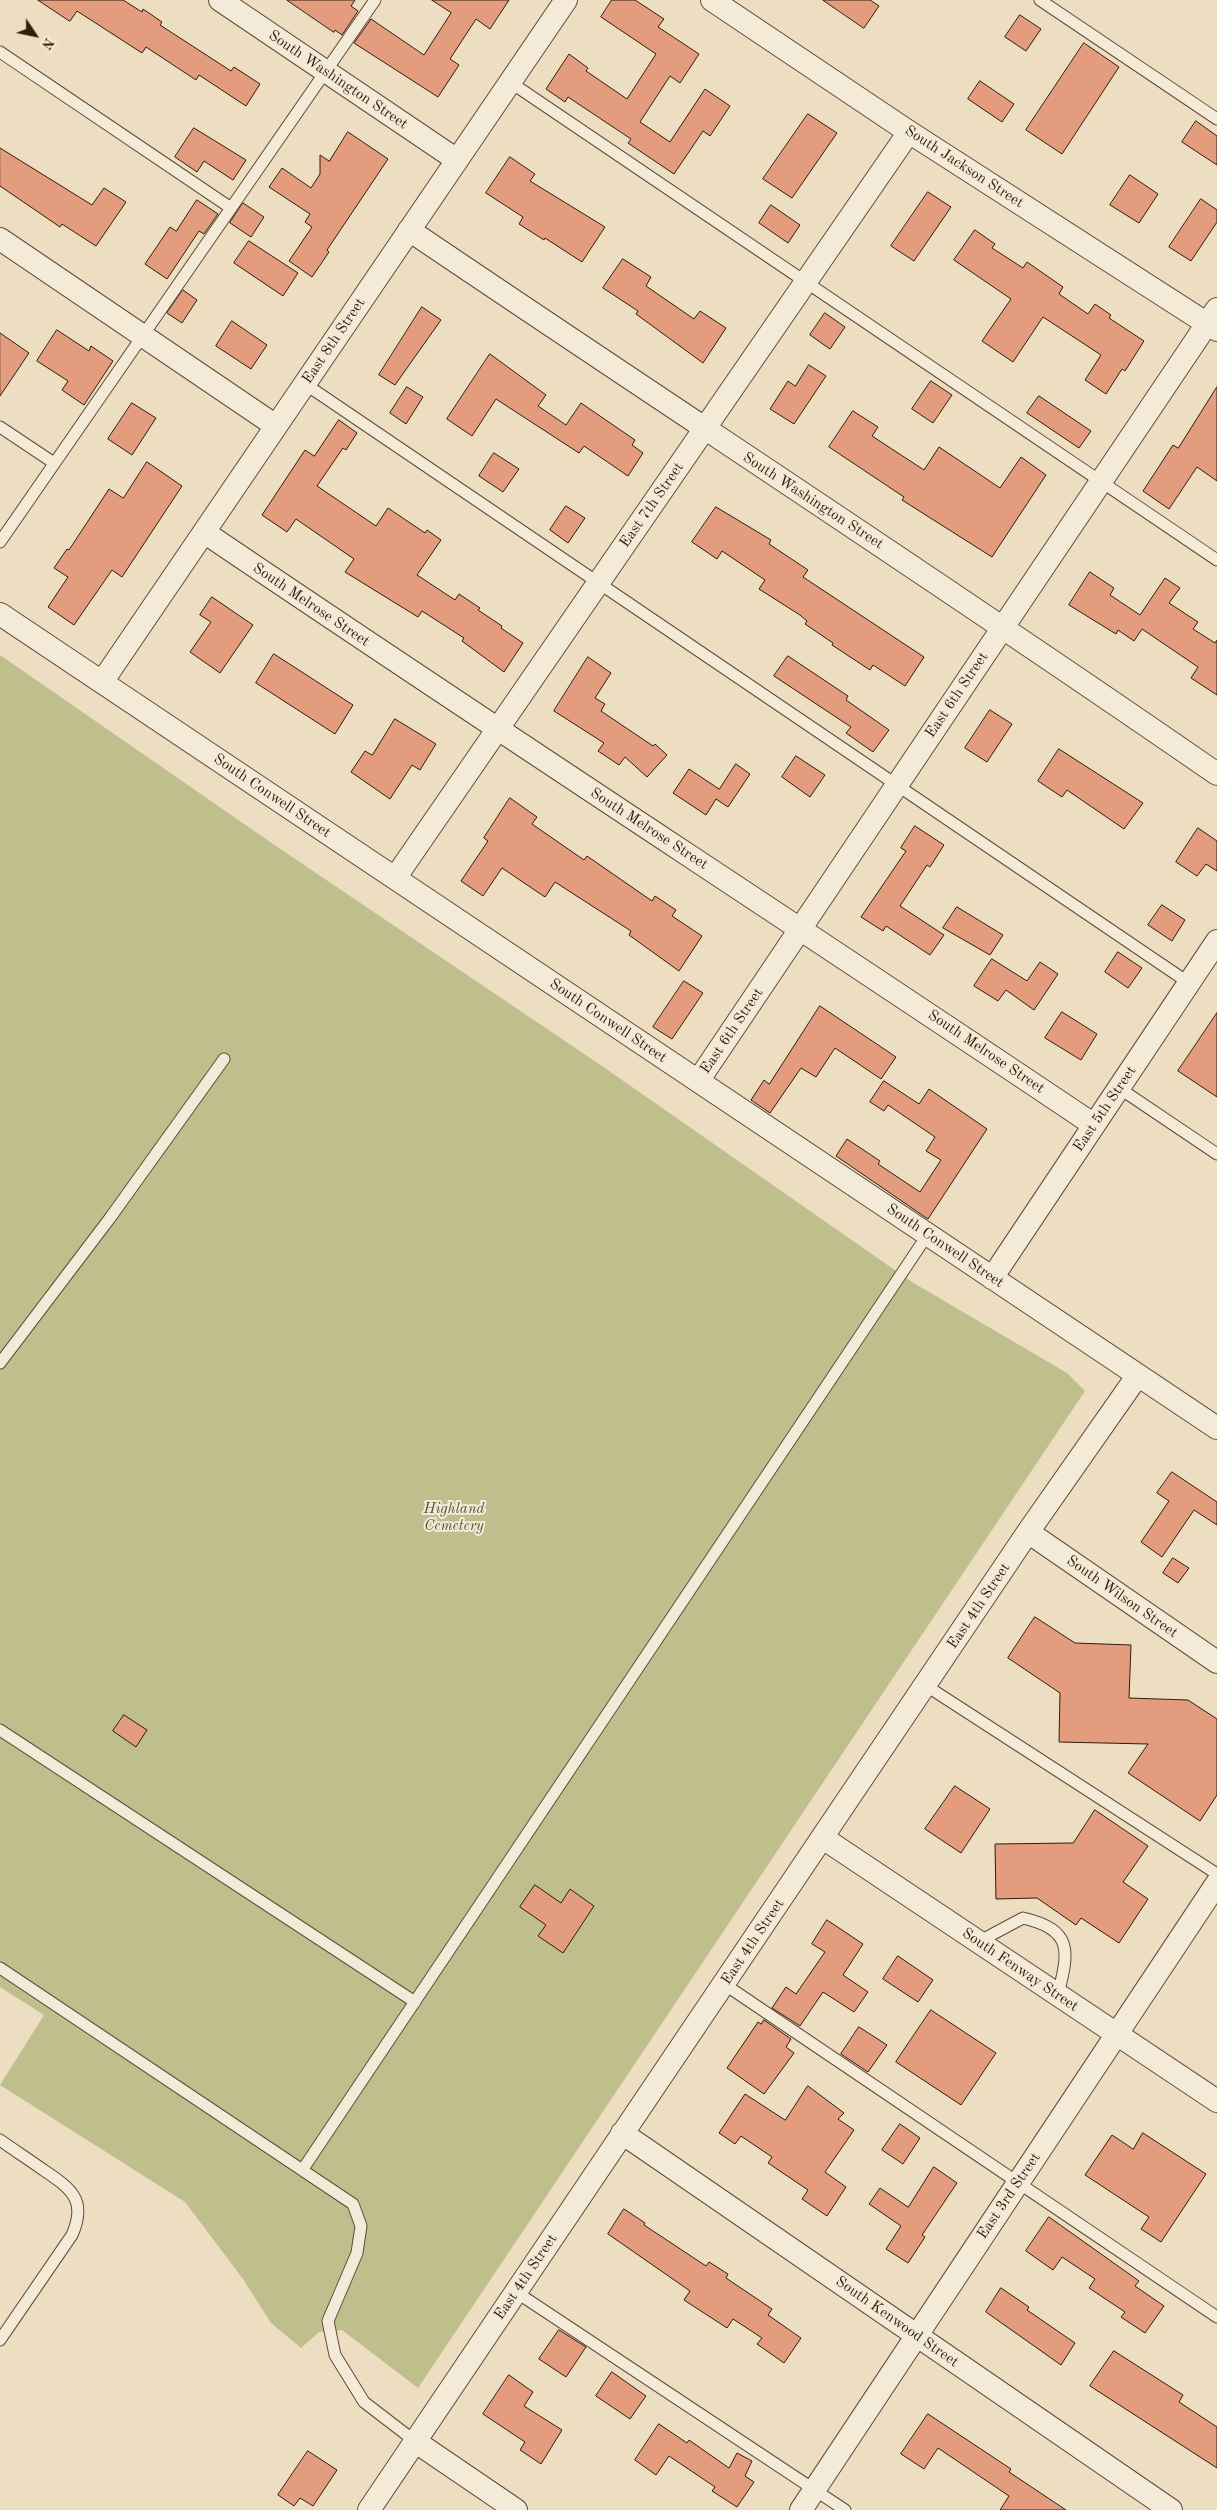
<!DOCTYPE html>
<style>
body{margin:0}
#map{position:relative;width:1217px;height:2510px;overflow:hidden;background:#eddec2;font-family:"Old Standard TT",serif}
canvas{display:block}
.north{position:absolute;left:10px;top:10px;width:50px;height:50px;-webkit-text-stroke:4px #f3ead7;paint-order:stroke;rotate:124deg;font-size:14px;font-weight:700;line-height:20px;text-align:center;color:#311c0b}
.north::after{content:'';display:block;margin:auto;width:18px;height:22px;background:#311c0b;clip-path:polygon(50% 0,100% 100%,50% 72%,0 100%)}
</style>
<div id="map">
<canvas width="1217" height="2510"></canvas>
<div class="north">N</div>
</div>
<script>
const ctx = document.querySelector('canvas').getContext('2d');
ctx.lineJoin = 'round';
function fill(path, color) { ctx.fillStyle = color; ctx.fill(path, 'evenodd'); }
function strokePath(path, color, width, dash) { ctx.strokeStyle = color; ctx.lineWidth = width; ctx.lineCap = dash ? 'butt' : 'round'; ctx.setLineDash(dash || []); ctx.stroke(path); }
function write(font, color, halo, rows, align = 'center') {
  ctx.font = font + ' "Old Standard TT",serif'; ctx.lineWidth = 4; ctx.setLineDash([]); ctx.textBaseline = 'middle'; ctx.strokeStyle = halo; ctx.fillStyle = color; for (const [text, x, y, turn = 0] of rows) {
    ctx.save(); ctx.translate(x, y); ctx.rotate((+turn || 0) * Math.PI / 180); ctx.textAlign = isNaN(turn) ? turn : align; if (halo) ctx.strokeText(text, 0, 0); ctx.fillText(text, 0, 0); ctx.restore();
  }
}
fill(new Path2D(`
 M0 655 276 846 602 1066 912 1282 1067 1373 1085 1391 418 2388 342 2330 319 2332 301 2348 271 2323 243 2279 185 2202 0 2085 44 2015 0 1987Z`), '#bfbf8e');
const building = new Path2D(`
 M38 0H123L142 12 143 9 162 22 160 25 231 71 234 67 260 84 246 106 199 75 196 80 146 47 142 53 77 11 70 21Z
 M287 0H355L351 6 358 11 342 35 335 30 334 32Z
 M432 0H509L490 29 476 19 450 59 459 65 438 97 354 43 371 19 424 55 451 13Z
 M612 0H635L664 19 658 27 699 54 680 83 670 76 640 122 670 142 705 89 730 106 710 136 703 131 674 174 628 143 631 139 568 97 565 102 546 89 569 54 588 68 586 71 627 99 656 54 601 17Z
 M823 0H870L879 6 864 28Z
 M1020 15 1041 29 1026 51 1005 37Z
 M1084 43 1119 67 1062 154 1026 130Z
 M980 81 1014 104 1002 122 968 99Z
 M808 114 837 133 792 198 763 179Z
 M1196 121 1217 136V165L1182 142Z
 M194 128 246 160 233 180 204 161 197 172 175 157Z
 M348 132 388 159 327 250 329 252 312 277 289 261 312 227 305 222 310 214 269 187 282 168 311 188 320 174V155L329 161Z
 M0 148 92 205 104 188 126 202 96 246 62 224 60 227 0 186Z
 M510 157 535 174 530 181 605 227 582 262 545 238 544 240 519 224 523 217 486 193Z
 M1130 175 1158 194 1139 223 1110 205Z
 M928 192 951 207 914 261 891 246Z
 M1201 199 1217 210V222L1191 261 1169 247Z
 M197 200 218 214 204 234 199 231 167 279 145 264 170 227 176 231Z
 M243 203 264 217 251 237 230 223Z
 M771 205 800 225 788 243 759 223Z
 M975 230 995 244 992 248 1023 268 1027 262 1063 287 1059 294 1088 314 1095 304 1111 315 1109 318 1144 341 1125 371 1122 369 1106 394 1085 380 1101 355 1043 317 1013 362 982 341 1011 299 954 260Z
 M249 241 298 273 283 296 234 263Z
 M623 259 651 277 646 286 694 319 700 311 726 328 703 363 636 314 638 311 603 288Z
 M183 290 197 300 182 323 167 313Z
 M422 307 441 320 395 385 379 375Z
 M825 313 845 327 830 349 810 335Z
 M232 321 267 345 251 369 216 346Z
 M57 330 89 351 91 346 113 361 84 405 62 390 68 381 37 361Z
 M0 333 29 353 0 396Z
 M490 354 546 395 538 406 566 425 581 403 635 440 632 445 643 453 628 476 584 446 579 453 496 399 472 436 447 419Z
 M809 365 826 376 794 424 770 409 788 381 795 386Z
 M931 381 952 395 933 423 912 409Z
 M407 387 423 397 406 424 390 413Z
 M1217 387V481L1197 467 1169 509 1143 491 1173 445 1178 448Z
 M1039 396 1091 431 1079 448 1027 413Z
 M132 403 156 418 132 455 108 439Z
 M853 411 878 427 872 436 924 470 939 447 1000 488 1021 457 1046 475 992 557 902 500 904 497 829 447Z
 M339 420 357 433 346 450 343 448 317 486 376 526 388 508 425 533 427 530 441 540 417 575 455 600 459 594 480 608 478 610 502 626 501 628 523 643 504 672 462 641 464 638 422 611 418 617 345 572 354 559 296 519 287 532 262 515 305 450 314 456Z
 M494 453 519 469 503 492 479 476Z
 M147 462 182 486 122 577 112 570 74 625 48 607 68 577 54 568 67 549 69 550 109 489 123 498Z
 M566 506 585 518 568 543 550 530Z
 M716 507 771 540 769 544 808 570 803 577 924 657 905 686 873 665 870 670 832 645 833 643 805 624 807 621 800 615 759 589 765 580 722 551 717 559 692 542Z
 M1090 572 1114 588 1110 595 1140 615 1165 578 1180 588 1169 603 1198 622 1193 629 1215 643 1217 640V695L1191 678 1198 667 1142 629 1134 641 1118 630 1116 634 1069 605Z
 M212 597 253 625 220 673 190 652 211 622 200 615Z
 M274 654 353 705 335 734 256 683Z
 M788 656 848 696 846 700 889 730 873 752 846 733 851 727 774 676Z
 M588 657 611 673 595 698 605 704 601 711 653 746 655 744 667 755 647 777 625 757 619 765 598 751 604 743 554 711Z
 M990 710 1012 724 987 762 965 748Z
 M395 719 436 744 420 770 412 765 390 799 351 772 365 751 372 755Z
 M1059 749 1143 803 1124 829 1067 790 1062 797 1038 781Z
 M796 756 825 775 810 797 782 777Z
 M736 764 750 774 728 807 716 799 706 815 673 793 689 769 719 789Z
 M510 798 537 817 532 824 584 860 587 856 652 901 655 896 676 910 672 916 702 936 679 971 629 935 631 931 555 882 545 897 502 868 483 896 461 881 488 841 484 838Z
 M915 826 944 845 930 867 927 865 900 906 944 935 930 955 886 926 883 931 861 917 906 851 901 848Z
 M1198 828 1217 841V871L1206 864 1197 876 1176 862Z
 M1162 905 1185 920 1172 941 1148 925Z
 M957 907 1003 935 990 955 943 928Z
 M1118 952 1142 968 1128 988 1105 972Z
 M992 959 1027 981 1040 962 1058 974 1034 1010 1006 990 998 1001 974 986Z
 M684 981 703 993 672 1039 653 1027Z
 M820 1006 896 1057 881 1079 835 1048 816 1077 801 1068 770 1113 751 1100 764 1080 769 1084Z
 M1062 1012 1097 1034 1081 1060 1045 1038Z
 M1217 1013V1097L1178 1071Z
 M884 1081 919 1104 929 1089 987 1129 928 1219 836 1156 847 1139 880 1161 878 1164 920 1192 941 1160 926 1151 935 1137 888 1105 884 1111 870 1102Z
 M1172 1472 1217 1502V1525L1194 1510 1162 1557 1141 1542 1169 1501 1157 1493Z
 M1173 1558 1189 1568 1178 1583 1163 1573Z
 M1035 1617 1075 1643 1131 1645 1129 1698 1188 1700 1217 1719V1795L1200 1821 1128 1773 1148 1744 1059 1742 1060 1693 1008 1658Z
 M124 1715 147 1730 136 1747 113 1731Z
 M955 1786 990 1809 961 1853 925 1829Z
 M1095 1810 1148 1846 1123 1882 1148 1899 1119 1943 1081 1918 1076 1925 1037 1898 996 1899 995 1844 1073 1843Z
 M535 1885 561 1903 570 1889 594 1906 563 1953 538 1936 546 1925 520 1907Z
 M827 1920 863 1944 843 1975 868 1992 854 2012 823 1992 800 2026 772 2008 786 1987 796 1994 825 1952 812 1944Z
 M898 1956 933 1980 918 2002 883 1979Z
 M931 2010 996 2053 961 2105 896 2062Z
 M764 2020 791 2039 786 2047 794 2053 764 2094 727 2068 758 2022 761 2024Z
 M859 2027 887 2045 868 2072 841 2054Z
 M808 2086 844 2113 838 2119 854 2130 825 2172 846 2187 827 2216 802 2199 808 2190 768 2163 772 2157 741 2136 735 2144 719 2133 745 2094 785 2120Z
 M900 2124 920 2138 903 2164 882 2150Z
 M1143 2133 1206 2174 1161 2242 1141 2229 1149 2217 1085 2175 1112 2135 1133 2149Z
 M934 2167 957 2183 922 2235 925 2237 908 2263 886 2249 901 2226 869 2204 880 2188 908 2207Z
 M624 2209 645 2223 644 2225 706 2266 709 2262 728 2274 726 2278 772 2309 768 2315 801 2338 784 2363 757 2344 762 2338 733 2319 727 2328 684 2300 690 2291 608 2234Z
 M1049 2217 1139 2281 1135 2286 1164 2306 1145 2333 1121 2317 1125 2312 1089 2288 1095 2279 1062 2257 1053 2270 1026 2251Z
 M1001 2288 1029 2307 1027 2310 1075 2343 1061 2365 986 2312Z
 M559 2330 586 2347 566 2377 539 2359Z
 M1114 2351 1183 2395 1179 2402 1217 2427V2468L1090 2386Z
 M612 2372 646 2396 630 2419 596 2396Z
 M509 2375 533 2392 524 2406 562 2430 541 2464 520 2450 525 2442 483 2414Z
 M928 2414 1011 2469 1009 2472 1066 2510H1000L1009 2496 938 2448 924 2469 901 2454Z
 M659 2424 687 2443 689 2440 729 2468 737 2453 752 2461 745 2476 754 2482 737 2507 712 2491 715 2487 669 2456 656 2475 635 2460Z
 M308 2451 337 2470 313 2506 300 2498 294 2506 278 2495Z`);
fill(building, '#e39d7e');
strokePath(building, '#311c0b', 1);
const lane = new Path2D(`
 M1040 0 1217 119
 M0 52 231 208
 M510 82 1217 560
 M305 384 1189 983
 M0 427 54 463
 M0 542 375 0
 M1119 1088 1217 1154
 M0 1363 110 1218 224 1059
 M925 1685 1217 1874
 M0 1730 415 2002
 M978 1942 1023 1918C1075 1930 1068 1953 1058 1995
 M0 1968 353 2204 361 2226 357 2253 328 2321 335 2355 364 2402 416 2442
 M724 1984 1217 2317
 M0 2140C14 2150 28 2159 42 2169 70 2188 88 2199 72 2235L0 2340
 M303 2169 928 1234
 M516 2292 845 2510`);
const street = new Path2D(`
 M220 0 457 160
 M712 0 909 132 1217 330
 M409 230C678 412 950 589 1217 774
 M0 239 276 426
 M204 532C499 732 798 926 1094 1125
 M0 614 1217 1428
 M102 682 566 0
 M395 878 909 132
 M698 1081 1217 309
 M992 1278 1217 941
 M1028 1532 1217 1662
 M823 1838 1217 2101
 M622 2133 1171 2510
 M416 2442 516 2510
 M369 2510 1028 1532 1138 1375
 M801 2510 1217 1883`);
strokePath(lane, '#604c39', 13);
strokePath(street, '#604c39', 24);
strokePath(lane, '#f3ead7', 11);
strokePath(street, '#f3ead7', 22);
write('15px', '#311c0b', '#f3ead7', [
 ["South Washington Street",338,80,34],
 ["South Jackson Street",964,167,33],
 ["East 8th Street",334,341,-56],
 ["South Washington Street",813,501,33],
 ["East 7th Street",652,505,-55],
 ["South Melrose Street",311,605,34],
 ["East 6th Street",957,695,-56],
 ["South Conwell Street",272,796,34],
 ["South Melrose Street",649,829,33],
 ["South Conwell Street",608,1021,34],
 ["East 6th Street",732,1031,-56],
 ["South Melrose Street",986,1052,34],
 ["East 5th Street",1105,1109,-56],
 ["South Conwell Street",945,1246,34],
 ["South Wilson Street",1122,1597,35],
 ["East 4th Street",979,1606,-56],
 ["East 4th Street",753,1942,-56],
 ["South Fenway Street",1020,1970,34],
 ["East 3rd Street",1009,2196,-56],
 ["East 4th Street",526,2277,-56],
 ["South Kenwood Street",897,2322,35]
]);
write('italic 15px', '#5c4d32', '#f3ead7', [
 ["Highland",454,1509],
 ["Cemetery",454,1526]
]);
</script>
